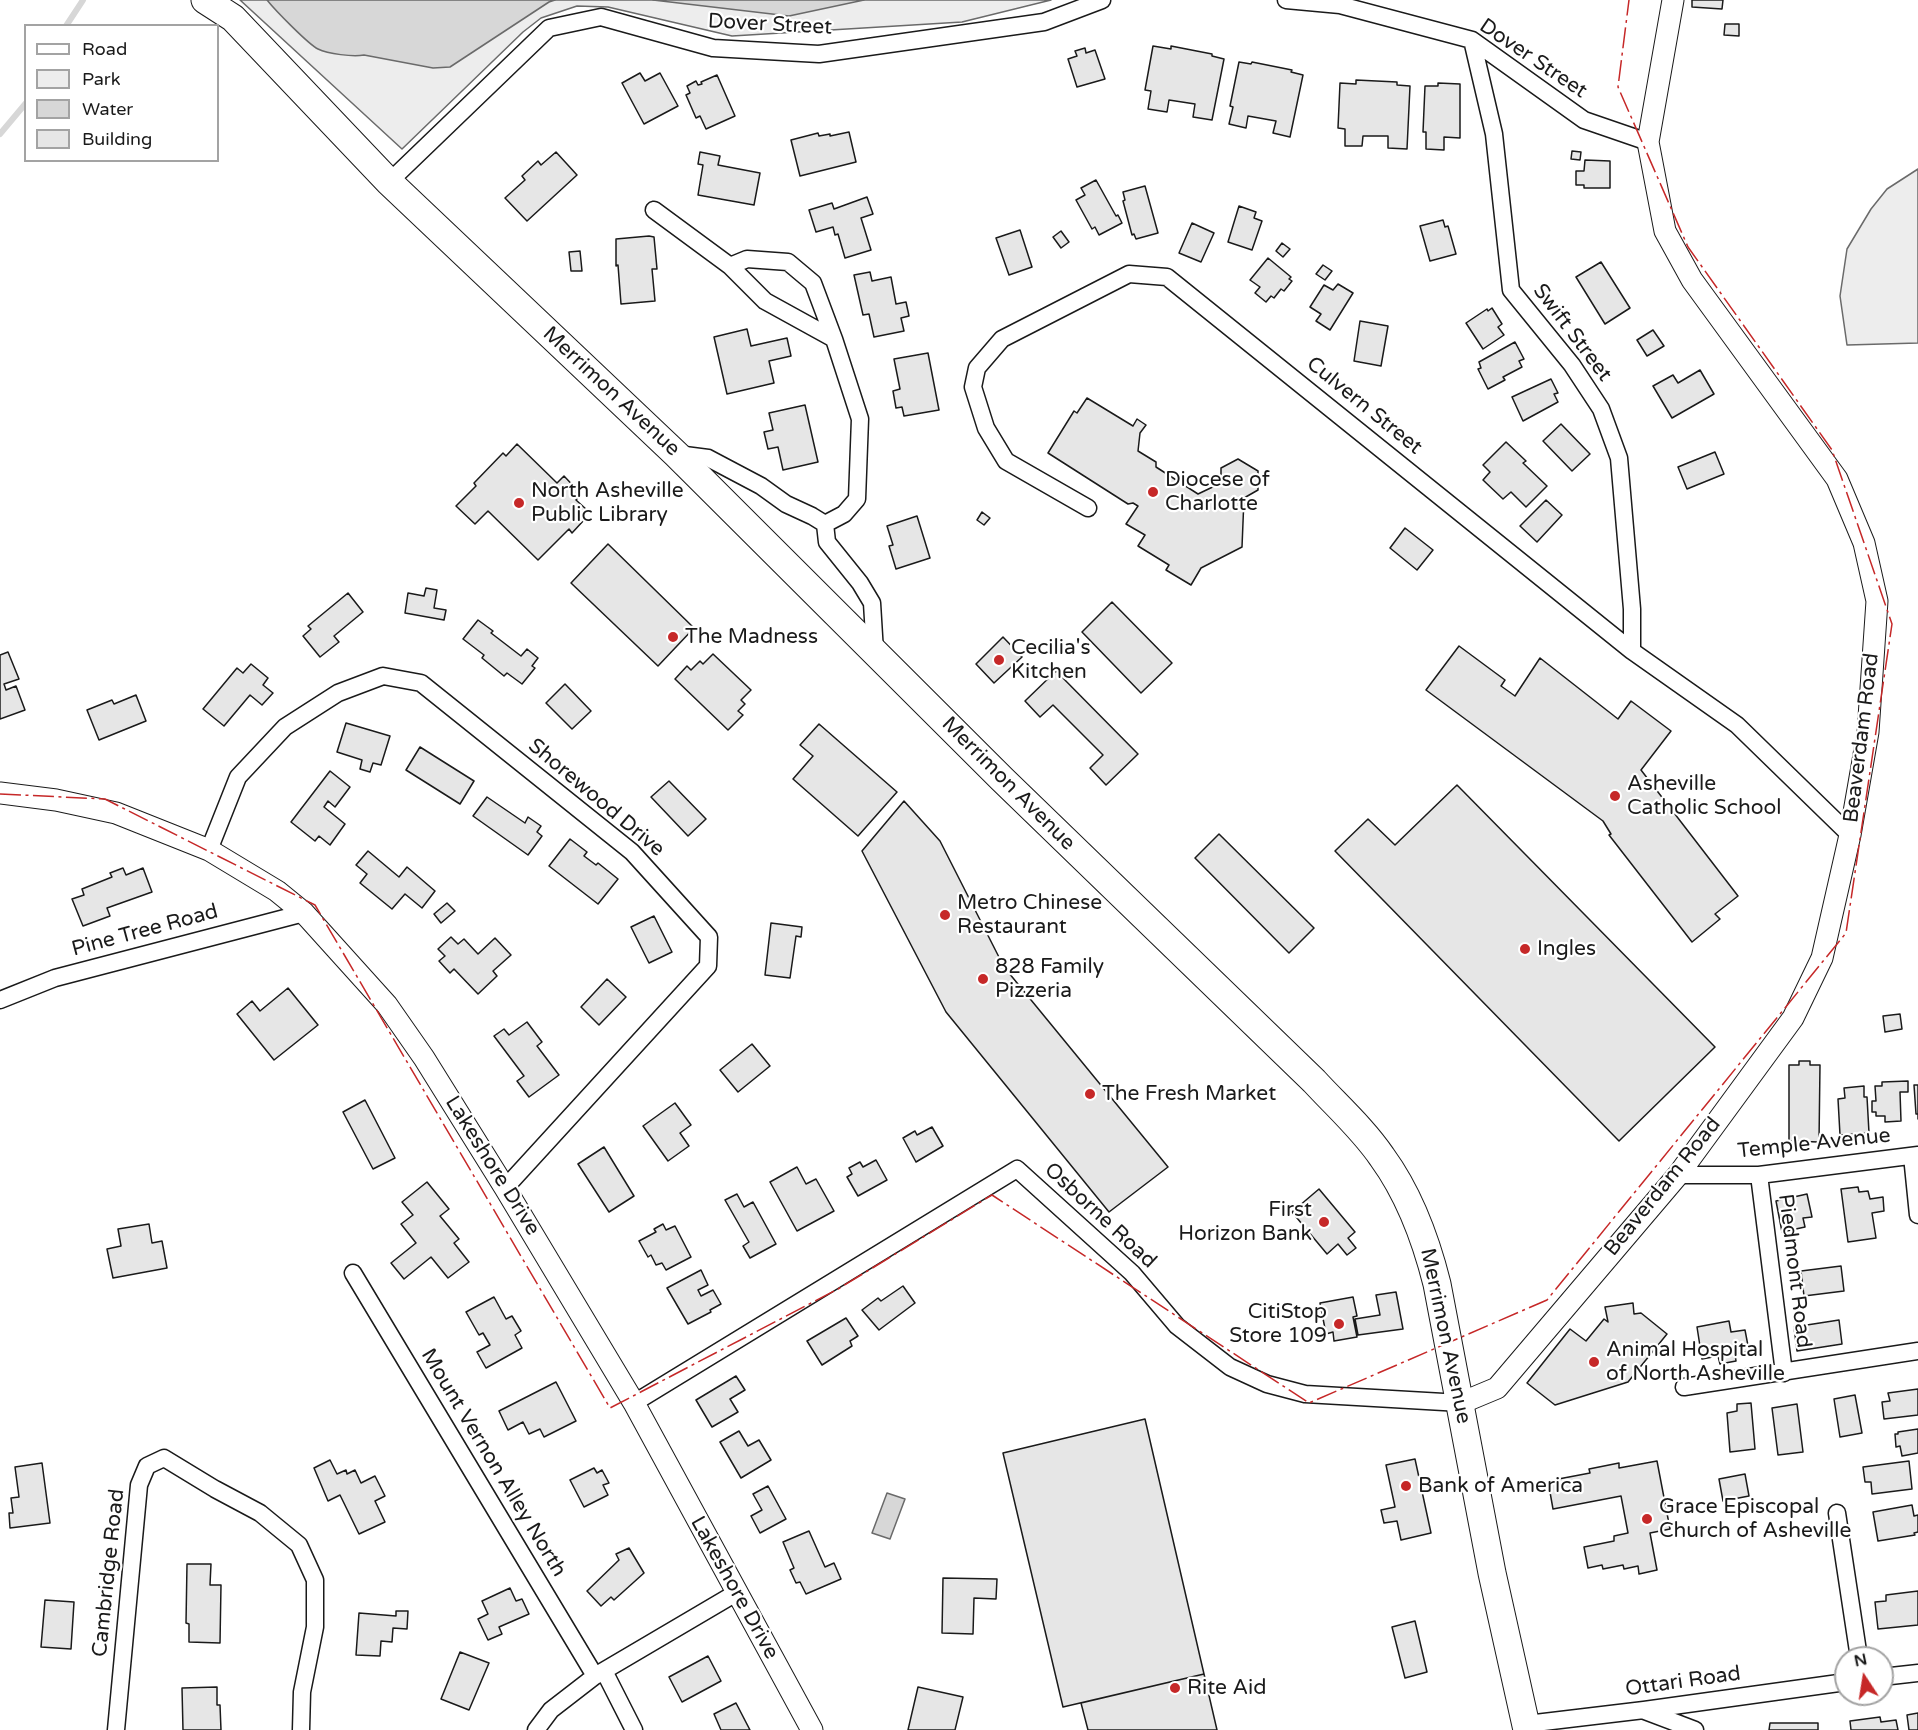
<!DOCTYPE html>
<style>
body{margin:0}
#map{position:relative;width:1918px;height:1730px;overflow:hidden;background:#fff;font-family:"Varela Round",sans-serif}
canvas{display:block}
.legend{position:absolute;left:24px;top:24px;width:195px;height:138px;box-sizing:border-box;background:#fff;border:2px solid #a3a3a3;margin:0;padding:8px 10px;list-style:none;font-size:18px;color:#1a1a1a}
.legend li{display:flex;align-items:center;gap:12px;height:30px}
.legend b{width:30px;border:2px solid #a3a3a3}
.north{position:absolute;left:1834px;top:1646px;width:60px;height:60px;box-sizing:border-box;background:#fff;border:2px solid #a3a3a3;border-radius:50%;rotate:348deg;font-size:16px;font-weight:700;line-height:24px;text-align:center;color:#1a1a1a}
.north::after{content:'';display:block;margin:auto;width:21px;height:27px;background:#c62828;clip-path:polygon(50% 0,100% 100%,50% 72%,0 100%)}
</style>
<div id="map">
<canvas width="1918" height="1730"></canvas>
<ul class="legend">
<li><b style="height:8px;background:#fff"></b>Road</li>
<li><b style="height:16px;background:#ededed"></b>Park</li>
<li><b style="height:16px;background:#d7d7d7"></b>Water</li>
<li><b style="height:16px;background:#e6e6e6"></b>Building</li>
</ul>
<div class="north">N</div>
</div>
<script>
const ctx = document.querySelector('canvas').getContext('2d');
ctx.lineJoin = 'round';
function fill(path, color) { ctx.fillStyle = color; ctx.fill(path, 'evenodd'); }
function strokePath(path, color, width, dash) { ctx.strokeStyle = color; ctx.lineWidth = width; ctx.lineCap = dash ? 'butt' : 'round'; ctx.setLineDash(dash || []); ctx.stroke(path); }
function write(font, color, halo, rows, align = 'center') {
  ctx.font = font + ' "Varela Round",sans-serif'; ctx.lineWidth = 4.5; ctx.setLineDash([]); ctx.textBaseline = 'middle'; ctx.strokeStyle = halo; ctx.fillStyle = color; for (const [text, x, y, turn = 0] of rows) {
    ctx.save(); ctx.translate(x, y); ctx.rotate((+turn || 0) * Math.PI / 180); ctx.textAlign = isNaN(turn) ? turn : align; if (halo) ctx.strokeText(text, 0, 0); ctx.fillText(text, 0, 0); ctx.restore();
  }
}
const green = new Path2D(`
 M240 0H1051L962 22 732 36 608 7 577 6 541 18 523 32 402 149Z
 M1918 169V343L1847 345 1840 296 1847 249 1871 209 1887 189Z`);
fill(green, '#ededed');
strokePath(green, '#6a6a6a', 1.5);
const water = new Path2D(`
 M267 0H555L549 2 450 67 433 68 364 55C353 57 328 54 318 49 308 44 275 10 267 0Z
 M653 0H864L789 16Z
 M887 1493 905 1499 890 1539 872 1533Z`);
fill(water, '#d7d7d7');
strokePath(water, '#6a6a6a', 1.5);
strokePath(new Path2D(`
 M66 26 83 0
 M0 134 26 103`), '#d7d7d7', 6);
const building = new Path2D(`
 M1692 0H1723L1722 9 1692 7Z
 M1725 24H1739V36L1724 35Z
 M1153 46 1171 49V46L1212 54V56L1224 59 1212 120 1193 117 1195 104 1169 100 1167 112 1148 109 1151 91 1145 90Z
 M1085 48 1086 53 1095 50 1105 79 1077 87 1068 59 1077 56 1075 51Z
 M1239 62 1251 64 1252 62 1292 70 1291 72 1303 75 1290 137 1273 133 1276 121 1248 116 1246 128 1229 124 1233 107 1230 106Z
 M640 73 645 81 660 73 678 106 644 124 622 83Z
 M717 75 735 116 706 129 700 116 696 118 686 95 690 93 687 86 696 81 698 85 702 84 701 82Z
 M1356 80 1397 82V85L1410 86 1407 149 1388 148V136H1363L1362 146H1345V129L1338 128 1340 83 1356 84Z
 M1438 83 1460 84V138L1444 137V150L1426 149V132H1423L1425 86H1438Z
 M849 132 856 162 800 176 791 140 818 133 819 136 830 134V136Z
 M1572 151 1581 152 1580 160 1571 159Z
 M556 152 577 175 527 221 505 198 525 180 522 176 538 161 541 165Z
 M700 152 720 156 718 165 760 173 754 205 698 195 703 165 698 164Z
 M1585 160 1610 161V188H1584V185H1576V171H1584Z
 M1096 180 1116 216 1118 215 1122 223 1099 235 1095 227 1092 229 1076 200 1085 195 1081 188Z
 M1145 186 1158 233 1136 239 1134 234 1132 235 1123 201 1125 200 1123 192Z
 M867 197 873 214 861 218 871 250 845 258 838 234 835 235 833 227 816 232 809 210 832 203 834 209Z
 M1239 206 1256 212 1254 218 1262 221 1252 250 1228 242Z
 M1443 220 1445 227 1448 226 1456 254 1430 261 1420 226Z
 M1192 223 1214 233 1201 262 1179 253Z
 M1020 230 1032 267 1009 275 996 238Z
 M1061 231 1069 242 1061 248 1053 237Z
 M649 236 654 237 657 269H652L655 301 621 304 618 265 616 266V239Z
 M1282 243 1290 249 1283 257 1276 251Z
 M580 251 582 271H571L569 252Z
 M1268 258 1291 277 1289 279 1292 281 1284 291 1281 289 1274 298 1271 296 1266 302 1255 293 1260 287 1250 280Z
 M1601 262 1630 308 1605 324 1576 277Z
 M1323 265 1332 271 1325 280 1316 274Z
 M870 272 872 281 891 277 896 304 906 302 909 316 901 318 904 331 874 337 869 314 863 315 854 275Z
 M1338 284 1353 293 1330 330 1316 321 1321 314 1310 307 1324 285 1333 290Z
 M1492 308 1502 324 1498 327 1504 335 1483 349 1466 323 1487 309 1488 311Z
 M1360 321 1388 326 1381 366 1354 361Z
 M747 329 751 346 787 338 791 356 769 361 774 383 727 394 714 337Z
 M1653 330 1664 346 1647 356 1637 340Z
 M1515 342 1524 359 1519 361 1522 367 1503 377 1505 380 1488 389 1478 369 1481 368 1479 362Z
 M928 353 939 410 904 416 902 407 896 408 893 391 900 389 894 359Z
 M1700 370 1714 394 1672 418 1653 386 1673 375 1678 383Z
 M1551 379 1558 393 1554 394 1558 402 1523 421 1512 397Z
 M1087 398 1133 426 1137 419 1146 425 1140 433 1138 451 1156 462V467L1198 494 1221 483V468L1238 459 1258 471V490L1244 498 1242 547 1201 568 1191 585 1166 570 1169 565 1138 546 1145 535 1126 524 1138 506 1133 503 1128 504 1048 453 1074 411 1077 413Z
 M805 405 818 462 783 470 778 447 768 449 764 432 773 430 769 413Z
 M1561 424 1590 454 1572 471 1543 441Z
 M1506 442 1526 461 1523 463 1547 486 1526 507 1511 492 1503 499 1483 480 1490 472 1483 465Z
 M517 444 557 483 564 476 581 494 576 500 587 510 580 516 584 520 572 533 569 529 538 560 488 511 475 524 456 506 476 486 474 483 503 453 506 456Z
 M1715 452 1724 474 1687 489 1678 467Z
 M1546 500 1562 515 1537 542 1520 526Z
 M982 512 990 518 984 525 977 520Z
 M917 516 930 558 896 569 889 546 893 545 887 526Z
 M1405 528 1433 550 1417 570 1390 548Z
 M608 544 694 628 658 666 571 583Z
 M426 588 437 590 434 608 446 610 444 620 405 613 408 593 424 596Z
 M348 593 363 612 334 636 339 642 320 657 303 636 311 629 308 626Z
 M1112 602 1172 663 1141 693 1082 632Z
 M478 620 493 631 491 633 521 656 527 649 538 658 532 666 535 668 522 684 507 673 504 676 482 658 484 655 463 639Z
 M1003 637 1022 657 994 683 976 664Z
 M1459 646 1505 680 1501 686 1515 696 1540 658 1618 719 1631 701 1671 731 1641 770 1738 896 1715 914 1720 919 1692 942 1609 835 1611 834 1603 821 1426 690Z
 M8 652 19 679 4 684 6 690 16 686 25 710 0 719V655Z
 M713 654 751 690 741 700 745 704 738 711 743 715 728 730 675 679 687 666 691 670 700 661 703 664Z
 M251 664 268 678 263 685 273 693 262 705 250 695 224 726 203 709 237 668 243 673Z
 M1056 671 1138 754 1106 785 1090 768 1103 755 1053 705 1040 717 1025 701Z
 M565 684 591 711 572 729 546 703Z
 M136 695 146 721 99 740 87 710 112 700 114 704Z
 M346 723 390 736 381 765 373 763 370 772 360 769 362 760 337 752Z
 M819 724 897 792 858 836 793 779 813 756 800 745Z
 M420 747 474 781 460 804 406 770Z
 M330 771 350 787 335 807 328 801 324 807 345 824 330 845 319 836 315 841 291 822Z
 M669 781 706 819 688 836 651 797Z
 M1457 785 1715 1047 1619 1141 1335 851 1368 819 1395 845Z
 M487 797 525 823 528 817 541 826 537 832 542 836 528 855 473 816Z
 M904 801 940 841 1004 967 1168 1167 1109 1212 946 1012 862 851Z
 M1219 834 1314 928 1289 953 1195 858Z
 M570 839 587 852 584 856 596 865 598 863 618 879 598 904 549 866Z
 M368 851 399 877 407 867 435 891 422 908 405 894 392 909 360 883 367 874 356 865Z
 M123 868 126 875 143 868 152 892 107 908 110 916 83 926 72 899 84 895 82 889 112 877 110 873Z
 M447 903 455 911 441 923 434 914Z
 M654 916 672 952 649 963 631 927Z
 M771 923 802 927 801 937 796 936 790 978 765 975Z
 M451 937 458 944 464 939 478 954 495 938 511 955 493 971 497 976 478 994 454 969 450 973 439 961 445 956 438 949Z
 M607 979 626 997 599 1025 581 1007Z
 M288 988 318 1025 274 1060 237 1014 252 1001 260 1011Z
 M1900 1014 1902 1029 1885 1032 1883 1016Z
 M527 1022 542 1042 537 1046 559 1075 529 1097 517 1081 524 1076 494 1036 504 1029 509 1035Z
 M752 1044 770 1066 738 1092 720 1070Z
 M1799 1061H1810V1065H1820L1819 1142 1789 1141V1065H1799Z
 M1908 1081V1092H1900L1901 1121 1885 1122V1116H1876V1112H1872V1101H1876L1875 1086H1882V1082Z
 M1914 1085H1918V1119V1114H1916Z
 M1864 1086V1097H1867L1869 1133 1840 1135 1838 1099 1845 1098 1844 1088Z
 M365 1100 395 1158 373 1169 343 1112Z
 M675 1103 691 1125 680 1133 689 1146 668 1161 643 1126Z
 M932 1127 943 1146 916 1162 903 1138 915 1131 917 1135Z
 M604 1147 634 1196 609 1212 578 1164Z
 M876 1160 887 1180 858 1196 847 1177 852 1174 849 1168 860 1162 863 1167Z
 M797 1167 806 1184 816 1179 834 1211 797 1231 770 1182Z
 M427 1182 449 1209 440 1216 459 1239 454 1243 469 1262 448 1278 431 1257 404 1279 391 1263 416 1243 401 1224 413 1215 402 1202Z
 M1858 1187 1859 1192 1868 1191 1870 1199 1883 1197 1884 1211 1872 1213 1876 1238 1848 1242 1841 1189Z
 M1319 1189 1355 1232 1348 1238 1356 1248 1347 1255 1338 1244 1327 1254 1292 1212Z
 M737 1194 744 1207 753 1202 776 1244 750 1258 743 1246 749 1242 725 1200Z
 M1807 1194 1812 1217 1803 1218 1805 1227 1782 1232 1776 1201Z
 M149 1224 152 1243 162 1241 167 1268 113 1278 107 1249 121 1246 118 1229Z
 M663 1224 666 1230 675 1226 691 1257 666 1270 662 1263 656 1265 651 1255 648 1257 639 1241 656 1232 654 1229Z
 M1841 1266 1844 1291 1804 1296 1801 1271Z
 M701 1270 708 1285 698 1290 701 1296 713 1290 721 1304 710 1310 711 1312 688 1324 667 1288Z
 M903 1286 915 1303 879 1330 862 1310 878 1298 881 1301Z
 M1396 1292 1403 1329 1358 1335 1355 1319 1380 1315 1376 1295Z
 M494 1297 506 1319 512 1316 521 1331 515 1335 522 1348 486 1368 477 1352 490 1345 483 1333 479 1335 466 1312Z
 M1353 1297 1357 1316 1353 1317 1357 1337 1334 1341 1333 1332 1326 1334 1320 1303Z
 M1633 1303 1634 1314 1641 1313 1667 1334 1628 1382 1555 1405 1527 1383 1570 1329 1586 1341 1604 1319 1608 1322 1605 1307Z
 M846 1318 858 1336 850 1341 852 1346 822 1365 807 1341Z
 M1839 1320 1842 1344 1797 1351 1794 1327Z
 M1729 1321 1731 1332 1745 1330 1749 1351 1735 1354 1736 1361 1720 1364 1718 1356 1702 1359 1697 1327Z
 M736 1376 745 1390 730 1399 738 1412 712 1427 696 1400Z
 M556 1382 576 1421 544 1437 540 1429 529 1434 523 1422 508 1430 499 1411Z
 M1918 1389V1415L1884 1419 1882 1402 1890 1401 1888 1393Z
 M1855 1395 1862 1433 1840 1437 1834 1399Z
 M1751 1403 1755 1449 1730 1452 1727 1413 1737 1411V1404Z
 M1797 1404 1803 1452 1778 1455 1772 1408Z
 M1145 1419 1204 1674 1063 1707 1003 1453Z
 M1918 1429V1453L1902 1456 1900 1446 1896 1447 1895 1434H1898V1432Z
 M739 1431 748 1446 759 1440 771 1460 741 1478 720 1442Z
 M1415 1459 1431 1533 1401 1540 1397 1521 1384 1523 1381 1510 1395 1507 1386 1465Z
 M330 1460 337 1474 346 1470 347 1474 355 1470 361 1483 375 1476 385 1496 375 1501 385 1522 359 1534 340 1495 328 1501 314 1468Z
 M1657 1461 1670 1529 1650 1533 1657 1570 1639 1574 1638 1566 1624 1569 1623 1565 1603 1569 1602 1565 1588 1568 1584 1547 1614 1541V1536L1628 1533 1621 1496 1553 1509 1548 1481 1590 1473 1589 1469 1619 1463V1468Z
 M1909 1461 1912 1489 1872 1494 1871 1482H1865L1863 1467Z
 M42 1463 50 1523 10 1528 9 1513H13L11 1498 19 1497 15 1467Z
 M594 1468 597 1473 602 1470 609 1483 603 1485 608 1495 584 1507 570 1480Z
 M1745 1474 1749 1496 1723 1501 1719 1479Z
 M768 1486 786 1519 760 1533 751 1516 762 1510 753 1494Z
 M1912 1505 1914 1516 1918 1515V1532L1914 1533 1915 1535 1878 1541 1873 1512Z
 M809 1531 825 1567 834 1563 841 1579 806 1594 800 1582 796 1583 790 1570 794 1568 783 1542Z
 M629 1548 644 1573 614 1600 611 1597 601 1606 587 1591 619 1560 616 1554Z
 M187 1564H211L210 1585H221L220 1643 189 1642V1624L186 1623Z
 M943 1578 997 1579 996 1599 974 1598 973 1634 942 1633Z
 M510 1588 516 1601 522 1599 529 1614 499 1627 502 1634 488 1640 478 1619 488 1614 482 1601Z
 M1918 1591V1625L1878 1629 1875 1602 1886 1601V1595Z
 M45 1600 74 1602 71 1649 41 1647Z
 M396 1611H408L407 1629 393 1628 392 1642 381 1641 380 1656 356 1655 359 1613 396 1616Z
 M1415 1621 1427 1672 1405 1678 1392 1627Z
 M460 1652 489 1663 469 1710 441 1699Z
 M708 1656 721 1681 682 1702 669 1677Z
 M1204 1674 1217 1730H1088L1081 1703Z
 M217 1687V1705H220L221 1730H183L182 1688Z
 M918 1687 963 1697 955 1730H908Z
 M736 1703 750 1730H721L714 1714Z
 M1918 1713V1730H1909L1907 1715Z
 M1880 1717 1881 1722 1896 1720 1898 1730H1851L1850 1721Z
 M1770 1723H1818V1730H1769Z`);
fill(building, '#e6e6e6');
strokePath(building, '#1a1a1a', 1.5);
const minor = new Path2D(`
 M1286 0 1340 5 1472 40 1584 120 1648 142
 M1472 40 1494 134 1511 290 1572 365 1601 409 1619 458 1632 609V651
 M389 182 549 28 601 17 713 48 819 54 1044 22 1102 0
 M654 210 730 266 747 259 788 262 813 283 834 339 860 419 857 499 844 514 825 524 812 516 786 504 761 486 708 458 677 454
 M730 266 765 301 834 339
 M1088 508 1006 461 986 428 973 387 977 368 1002 339 1129 274 1167 277 1632 651 1737 725 1850 835
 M825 524 827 542 860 583 872 603 875 652
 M209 850 238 777 285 727 338 693 383 676 421 683 632 852 709 937 708 966 505 1188
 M0 1000 55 978 304 913
 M1912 1156 1918 1215
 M1678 1175H1759L1918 1155
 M1759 1175 1784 1373
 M353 1273 595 1676
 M1684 1387 1918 1351
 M634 1403 1017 1169 1132 1273 1177 1326 1230 1367 1267 1384 1305 1394 1461 1403
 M1837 1513 1859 1658
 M604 1671 634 1730
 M1882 1677 1918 1673
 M1645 1711 1695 1730
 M1527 1724 1644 1710 1846 1682
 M116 1730 139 1485 147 1466 164 1458 215 1489 260 1513 299 1545 315 1580V1627L302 1692 301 1730
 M536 1730 551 1710 595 1676 736 1593`);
const tertiary = new Path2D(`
 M0 793 56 800 116 813 209 850 277 891 304 913 387 1005 424 1058 505 1188 634 1403 812 1730
 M1461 1403 1497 1388 1678 1175 1793 1018 1822 958 1850 835 1868 732 1877 601 1864 543 1837 479 1692 280 1665 231 1648 142 1673 0`);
const primary = new Path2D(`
 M205 0 233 18 389 182 676 454 1002 779 1314 1081C1337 1106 1363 1129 1382 1157 1409 1194 1426 1240 1437 1284L1492 1573 1527 1730`);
strokePath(minor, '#1a1a1a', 19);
strokePath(tertiary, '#1a1a1a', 23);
strokePath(primary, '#1a1a1a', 29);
strokePath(minor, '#fff', 16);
strokePath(tertiary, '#fff', 21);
strokePath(primary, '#fff', 27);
strokePath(new Path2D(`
 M0 794 105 799 315 905 610 1408 838 1289 992 1195 1309 1403 1547 1300 1846 933 1892 624 1832 450 1688 247 1618 87 1629 0`), '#c62828', 1.5, [21, 4.5, 3, 4.5]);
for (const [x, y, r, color] of [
 [1153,492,6,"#c62828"],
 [519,503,6,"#c62828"],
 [673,637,6,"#c62828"],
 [999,660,6,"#c62828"],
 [1615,796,6,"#c62828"],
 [945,915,6,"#c62828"],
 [1525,949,6,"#c62828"],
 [983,979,6,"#c62828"],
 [1090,1094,6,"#c62828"],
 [1324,1222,6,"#c62828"],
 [1339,1324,6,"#c62828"],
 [1594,1362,6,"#c62828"],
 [1406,1486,6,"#c62828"],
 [1647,1519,6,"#c62828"],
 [1175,1688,6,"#c62828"]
]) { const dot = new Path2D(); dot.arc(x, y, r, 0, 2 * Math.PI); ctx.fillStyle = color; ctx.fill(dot); strokePath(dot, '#fff', 2); }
write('21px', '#1a1a1a', '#fff', [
 ["Dover Street",770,25,3],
 ["Dover Street",1533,59,34],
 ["Swift Street",1572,333,53],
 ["Merrimon Avenue",611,392,43],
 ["Culvern Street",1364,406,39],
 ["Beaverdam Road",1862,738,-83],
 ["Merrimon Avenue",1008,784,45],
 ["Shorewood Drive",596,798,40],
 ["Pine Tree Road",145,931,-15],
 ["Temple Avenue",1814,1144,-6],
 ["Lakeshore Drive",492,1166,58],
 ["Beaverdam Road",1663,1187,-51],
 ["Osborne Road",1100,1216,43],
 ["Piedmont Road",1794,1271,83],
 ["Merrimon Avenue",1445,1336,78],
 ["Mount Vernon Alley North",493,1463,59],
 ["Cambridge Road",109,1573,-84],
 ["Lakeshore Drive",734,1588,61],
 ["Ottari Road",1683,1682,-8]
]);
write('21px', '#1a1a1a', '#fff', [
 ["Diocese of",1165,480],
 ["Charlotte",1165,504],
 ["North Asheville",531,491],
 ["Public Library",531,515],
 ["The Madness",685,637],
 ["Cecilia's",1011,648],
 ["Kitchen",1011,672],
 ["Asheville",1627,784],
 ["Catholic School",1627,808],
 ["Metro Chinese",957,903],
 ["Restaurant",957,927],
 ["Ingles",1537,949],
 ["828 Family",995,967],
 ["Pizzeria",995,991],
 ["The Fresh Market",1102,1094],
 ["First",1312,1210,"right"],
 ["Horizon Bank",1312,1234,"right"],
 ["CitiStop",1327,1312,"right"],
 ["Store 109",1327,1336,"right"],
 ["Animal Hospital",1606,1350],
 ["of North Asheville",1606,1374],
 ["Bank of America",1418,1486],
 ["Grace Episcopal",1659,1507],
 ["Church of Asheville",1659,1531],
 ["Rite Aid",1187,1688]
], 'left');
</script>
